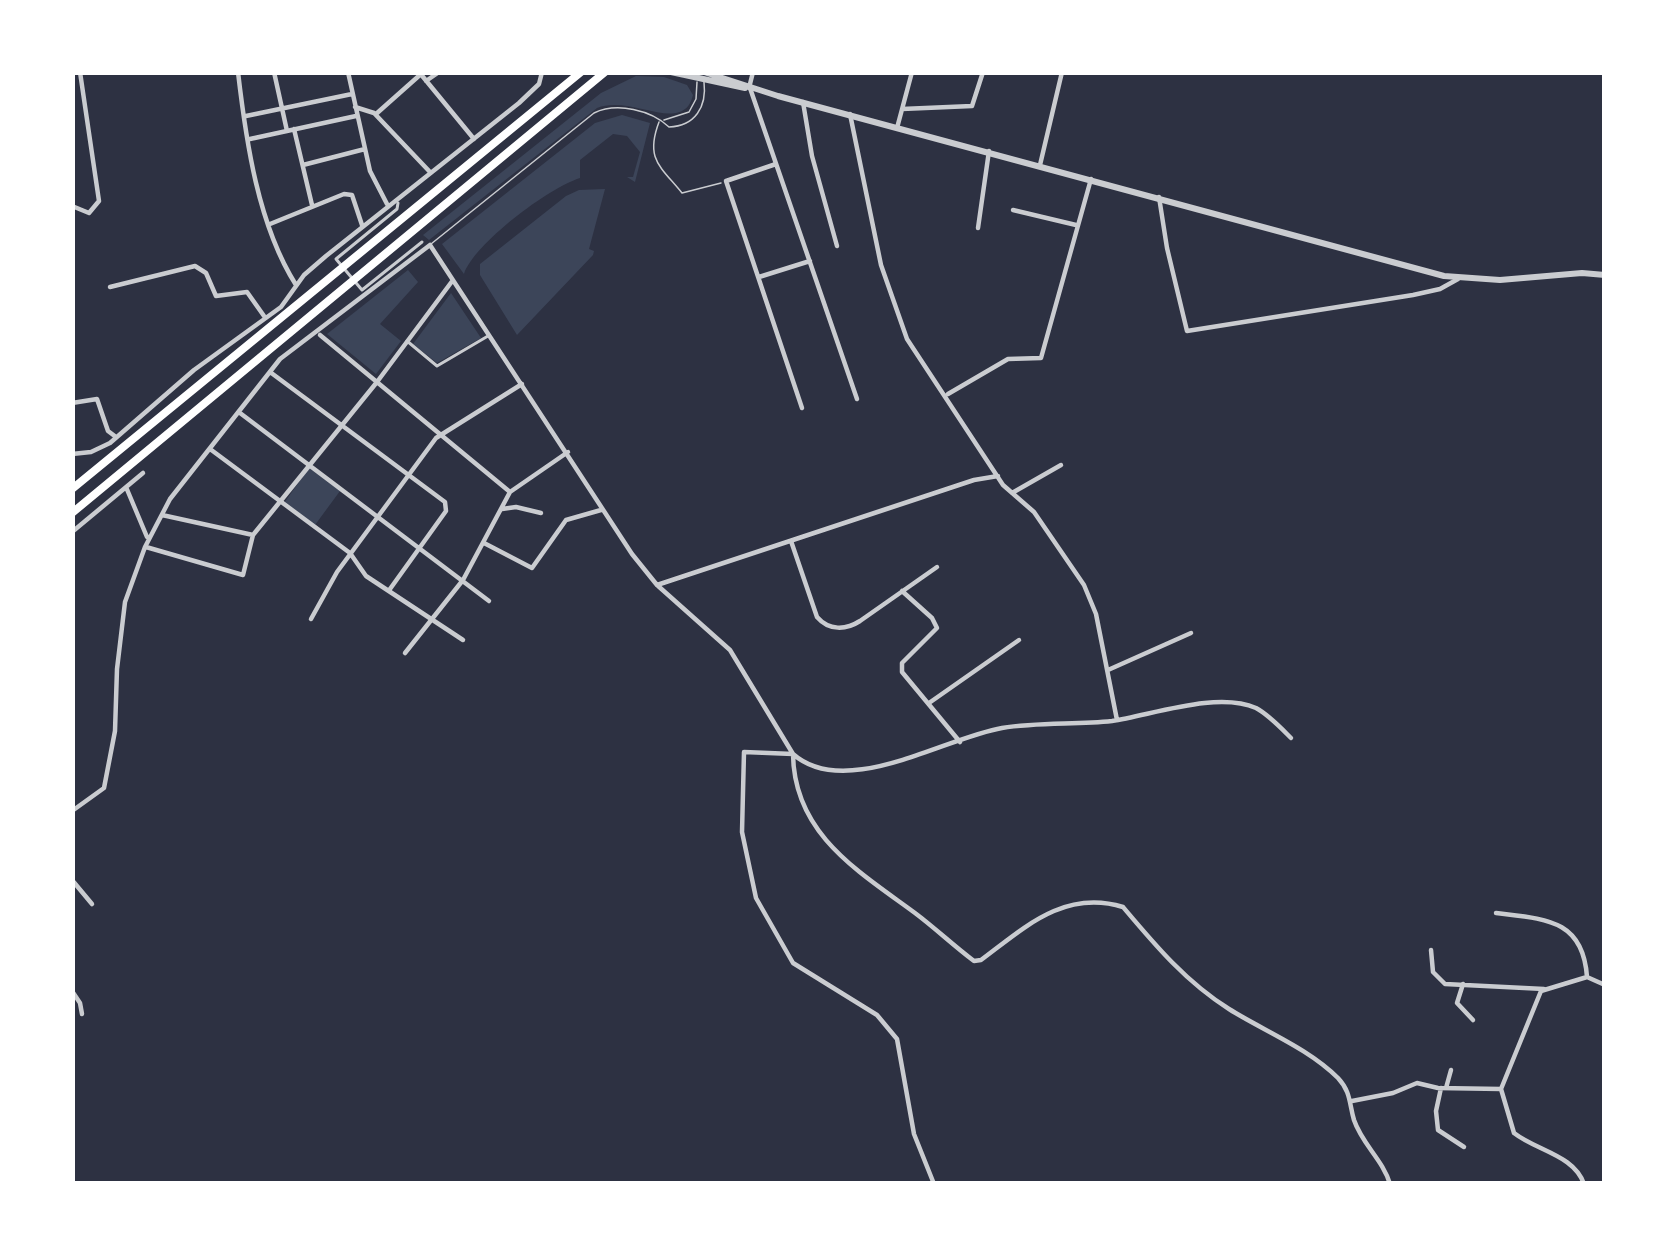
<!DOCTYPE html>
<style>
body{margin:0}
#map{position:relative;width:1677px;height:1256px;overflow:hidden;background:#2d3142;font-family:Arial,sans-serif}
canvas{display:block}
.frame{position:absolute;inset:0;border:75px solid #fff;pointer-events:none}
</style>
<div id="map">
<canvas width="1677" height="1256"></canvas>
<div class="frame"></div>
</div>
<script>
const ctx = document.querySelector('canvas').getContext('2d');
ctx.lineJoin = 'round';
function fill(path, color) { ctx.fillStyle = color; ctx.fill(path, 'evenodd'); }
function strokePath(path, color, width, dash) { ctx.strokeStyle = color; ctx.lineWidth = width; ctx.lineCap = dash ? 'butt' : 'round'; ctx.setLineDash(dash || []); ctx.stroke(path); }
fill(new Path2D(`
 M636 76 664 77 687 85 693 95C683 136 632 94 597 108L429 240 423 235 601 93Z
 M622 115 650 123 635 182 627 177H633L640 152 627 136 613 134 580 160V178C548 188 474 244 464 274L442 244 595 123Z
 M605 189 589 249 594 251 593 255 517 335 480 275V264L566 196 579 190Z
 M408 270 418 282 380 324 401 341 376 374 327 334Z
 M451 293 481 338 437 363 413 344Z
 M309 468 340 491 315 525 284 503Z`), '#3c4559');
strokePath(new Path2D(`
 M664 120 689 112 696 99 697 82
 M659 122C645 159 660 166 682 193L721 183
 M431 244 594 113C617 102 651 110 669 127 695 126 707 107 704 82`), '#caccd0', 1.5);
strokePath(new Path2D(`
 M398 203 397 209 336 259 362 290 422 242
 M407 341 437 366 488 336`), '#caccd0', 3);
strokePath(new Path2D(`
 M238 72C246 141 258 225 296 285
 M274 72 287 131
 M348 72 370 171 387 204
 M419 72 474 139
 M426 81 439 72
 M749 88 753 72
 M750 88 857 399
 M803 102 812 156 837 246
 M355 107 374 113 430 172
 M902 109 972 106 983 72
 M376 114 421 74
 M850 114 881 265 907 339 1003 485 1034 512 1084 585 1096 614 1117 720
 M246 116 352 94
 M897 128 912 72
 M294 129 312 205
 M250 139 356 116
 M776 164 726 181 802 408
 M303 165 365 149
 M1040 165 1062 72
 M1159 197 1167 248 1187 331 1413 295 1440 289 1458 279
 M72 206 89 213 99 201 80 72
 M1013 210 1076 225
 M270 224 344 194 352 195 362 225
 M978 228 989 151
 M759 277 810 261
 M110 287 195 266 206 273 216 296 247 292 264 316
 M320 335 510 492
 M270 372 445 502 446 511 390 589
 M948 394 1008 359 1041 358 1091 179
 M72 403 97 399 108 431 116 437
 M240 413 489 601
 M210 449 350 553 366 576 463 640
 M72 454 91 452 110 443 194 370 281 307 304 275 326 256 519 103 539 84 542 72
 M126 487 147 537
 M1012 493 1061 465
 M502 509 516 507 541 513
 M162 515 253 535
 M72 532 143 473
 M791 541 817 617C829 631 846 630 860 621L937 567
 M484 543 532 568 566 520 601 510
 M146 547 243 575 253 535 377 382 453 280
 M657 585 974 480 998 476
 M902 591 932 618 937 628 902 663V672L960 742
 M311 619 337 572 436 438 522 384
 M405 653 463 580 510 492 568 452
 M1108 670 1191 633
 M929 703 1019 640
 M72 811 104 788 115 731 117 669 125 602 145 547 170 499 280 359 430 245 632 554 657 585 730 650 793 754C845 800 944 738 1002 728 1039 722 1076 725 1112 721 1152 715 1217 691 1256 708 1269 715 1281 728 1291 738
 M72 880 92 904
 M1496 913C1545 919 1583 919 1587 977
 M1431 950 1433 972 1445 984 1544 989
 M1463 984 1457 1003 1473 1020
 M72 991 80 1003 82 1014
 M1441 1088 1436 1111 1438 1130 1464 1147
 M1446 1088 1451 1070
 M1352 1101 1393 1093 1417 1083 1438 1088 1501 1089
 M934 1184 914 1134 897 1039 877 1015 793 963 756 898 742 832 744 752 793 754C794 834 858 871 915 913 935 928 954 946 974 961L981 960C1024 928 1064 889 1123 907 1155 945 1186 982 1229 1009 1264 1031 1308 1048 1338 1078 1351 1092 1349 1103 1354 1120 1362 1144 1383 1160 1390 1184
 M1584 1184C1574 1155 1537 1151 1514 1133L1501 1089 1541 991 1587 977 1605 985`), '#caccd0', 4.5);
strokePath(new Path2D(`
 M671 72 745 88
 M704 72 778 96 1444 276 1500 280 1582 273 1605 275`), '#caccd0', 6);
strokePath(new Path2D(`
 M72 489 581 72
 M72 513 605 72`), '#fff', 8);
</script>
